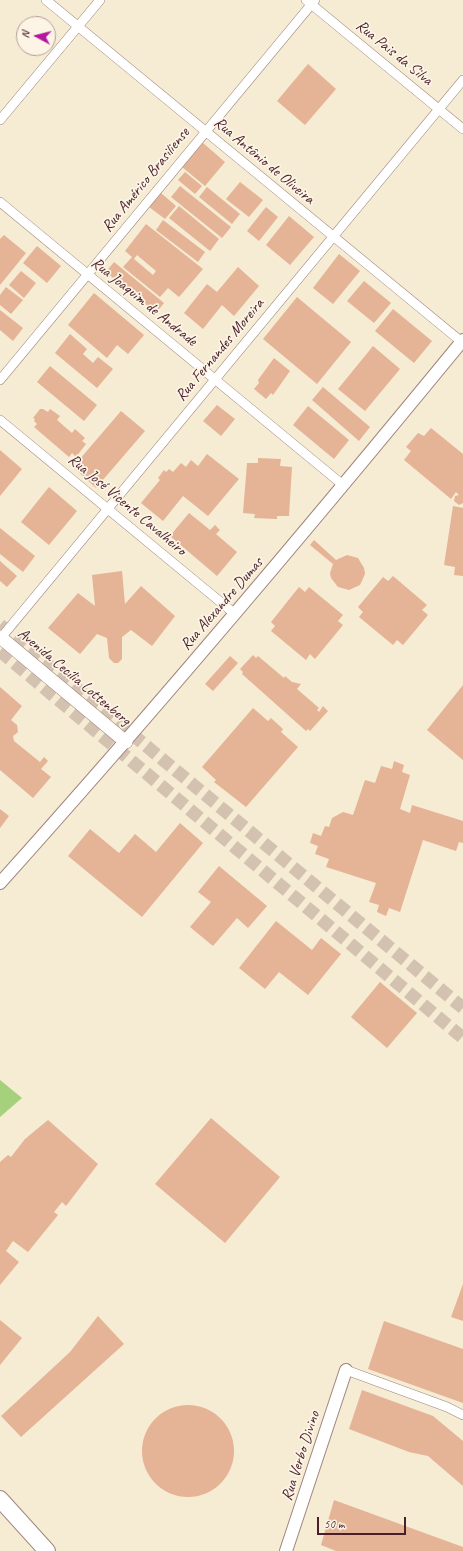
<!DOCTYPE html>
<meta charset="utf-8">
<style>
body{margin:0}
#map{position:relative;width:463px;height:1551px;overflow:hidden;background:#f6ebd3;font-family:Caveat,sans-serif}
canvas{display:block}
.north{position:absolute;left:16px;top:16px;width:40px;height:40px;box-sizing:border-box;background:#fcf5e5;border:1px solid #b59f9b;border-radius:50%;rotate:277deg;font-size:11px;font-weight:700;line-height:16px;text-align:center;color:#4a1f2b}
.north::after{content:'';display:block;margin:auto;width:14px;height:18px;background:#b5179e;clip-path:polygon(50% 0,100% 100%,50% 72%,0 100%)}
.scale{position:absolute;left:317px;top:1517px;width:89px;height:18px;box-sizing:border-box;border:2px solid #4a1f2b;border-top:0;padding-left:5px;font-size:12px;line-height:14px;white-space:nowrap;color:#4a1f2b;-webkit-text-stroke:3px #fcf5e5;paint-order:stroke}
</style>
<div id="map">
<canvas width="463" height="1551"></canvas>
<div class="north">N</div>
<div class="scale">50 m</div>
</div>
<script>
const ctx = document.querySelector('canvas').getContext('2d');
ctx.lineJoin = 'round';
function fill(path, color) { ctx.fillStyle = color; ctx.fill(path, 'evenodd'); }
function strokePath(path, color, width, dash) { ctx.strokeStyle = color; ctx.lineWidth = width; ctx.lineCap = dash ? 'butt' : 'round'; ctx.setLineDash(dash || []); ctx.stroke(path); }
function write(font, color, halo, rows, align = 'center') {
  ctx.font = font + ' Caveat,sans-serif'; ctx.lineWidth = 3.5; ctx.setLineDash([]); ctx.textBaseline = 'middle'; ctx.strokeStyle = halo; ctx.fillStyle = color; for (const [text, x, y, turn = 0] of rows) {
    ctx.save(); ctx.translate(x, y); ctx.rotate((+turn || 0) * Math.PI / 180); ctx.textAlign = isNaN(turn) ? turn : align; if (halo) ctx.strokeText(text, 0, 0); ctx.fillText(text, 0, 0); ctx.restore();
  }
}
fill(new Path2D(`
 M0 1080 22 1098 0 1117Z`), '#a5d07c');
fill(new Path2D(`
 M308 64 336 89 305 125 277 101Z
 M203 143 225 162 205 186 182 167Z
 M185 172 202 186 195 194 178 180Z
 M240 182 263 200 249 217 226 199Z
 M180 186 231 227 222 238 171 197Z
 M207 187 240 214 232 224 199 197Z
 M161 193 176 206 165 219 149 207Z
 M179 206 219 239 210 251 169 218Z
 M266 207 278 217 259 241 247 231Z
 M289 216 314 237 290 265 266 245Z
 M163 220 205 252 198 262 156 230Z
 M146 224 203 269 179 297 168 288 160 297 123 267 132 257 125 251ZM137 255 156 271 153 275 134 259Z
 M4 235 26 253 0 285V239Z
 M37 246 61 266 47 283 23 263Z
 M339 254 360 271 333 304 313 288Z
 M114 262 164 303 156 313 106 272Z
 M238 267 259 286 234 316 222 305 203 329 184 313 207 284 217 292Z
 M21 271 36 283 24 298 9 285Z
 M364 281 391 303 374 323 347 301Z
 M6 287 23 300 11 314 0 305V295Z
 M94 293 144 335 128 354 117 345 107 358 68 325Z
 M297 297 351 342 317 384 263 339Z
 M393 309 432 341 414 363 375 331Z
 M0 310 23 328 13 341 0 330Z
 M70 334 87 349 83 354 93 363 98 357 113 369 97 388 55 353Z
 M373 346 400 369 365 411 338 389Z
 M274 358 290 371 273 395 271 393 266 399 254 389 259 383 258 380Z
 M50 366 97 405 84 421 37 382Z
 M323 387 370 427 359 441 312 400Z
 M217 405 235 419 221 436 203 421Z
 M308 406 349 440 334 459 293 425Z
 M40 409H43L48 412 50 409 60 416 57 420 72 433 75 429 85 438 82 441 86 444 76 457 72 453 69 457 34 427 37 424 34 421 35 419 33 418Z
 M121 411 145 431 96 488 73 467Z
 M431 428 463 454V503L459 505 454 501 455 496 459 495 456 492 451 499 404 460 411 451 406 447 418 433 424 436Z
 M0 450 22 469 0 496Z
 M207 454 239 479 208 516 183 496 163 521 141 503 160 480 158 478 164 470 166 472 169 469 173 472 181 463 186 467 191 460 198 466Z
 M258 458 281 459 280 466 292 467 289 516H277V519L254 518 255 514 243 513 247 463H258Z
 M49 487 77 511 49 545 21 522Z
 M453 506 463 508V576L454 575 455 567 444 565Z
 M189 513 210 530 215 525 220 530 216 534 237 552 217 576 170 536Z
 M0 528 35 556 23 572 0 554Z
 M314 540 336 560 347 555 358 558 364 568 365 574 360 585 349 590 338 587 331 578 330 573 333 564 310 545Z
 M0 561 17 576 7 587 0 581Z
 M122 571 125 604 141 586 175 616 152 646 131 630 122 637V659L118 663H114L109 658 107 638 97 634 80 654 48 628 78 593 95 606 92 575Z
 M393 576 427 605 422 610 428 615 403 645 397 640 393 645 359 617 363 612 358 607 383 577 388 581Z
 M299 587 305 592 309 587 343 615 338 621 343 625 315 659 310 654 306 660 271 631 275 626 271 622Z
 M253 655 256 658 258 656 284 678 285 676 292 682 301 684 297 689 319 708 317 710 319 712 323 706 328 711 310 731 308 729 306 731 242 674 243 672 240 669Z
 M230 656 238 663 213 691 205 684Z
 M463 685V760L427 730Z
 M0 687 22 706 11 720 17 725 18 732 13 736 14 741 40 762 44 757 48 761 41 769 51 777 33 798 0 770Z
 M253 708 268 721 271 718 283 729 281 732 298 747 246 807 214 782 216 780 202 767Z
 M394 761 404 765 402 772 410 775 400 809 410 813 412 805 463 821V843L459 842 456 851 423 840 400 912 389 908 386 916 377 912 379 905 369 902 376 883 326 867 329 859 315 854 318 846 310 843 313 833 321 836 325 826 329 827 332 818 343 812 353 815 365 780 375 783 381 766 392 769Z
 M0 809 9 816 0 828Z
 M180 823 203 843 142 917 68 856 90 829 119 853 135 834 156 852Z
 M219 866 267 906 248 928 237 918 213 946 190 927 211 902 198 892Z
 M276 921 312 950 321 938 341 954 308 995 279 972 265 989 239 968Z
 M380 982 417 1013 387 1048 351 1017Z
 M211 1118 280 1177 225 1243 155 1184Z
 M48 1120 98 1164 66 1206 62 1202 54 1212 58 1215 28 1252 13 1241 6 1251 19 1262 0 1285V1162L8 1155 11 1157 25 1139Z
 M463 1284V1321L451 1317Z
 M98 1316 124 1344 21 1437 1 1416 70 1352Z
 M0 1320 22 1338 0 1365Z
 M384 1321 463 1349V1403L368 1369Z
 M362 1390 433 1416 463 1441V1486L428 1456 409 1452 349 1429Z
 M142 1451a46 46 0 1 1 92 0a46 46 0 1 1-92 0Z
 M334 1500 463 1547V1551H336L321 1545Z`), '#e5b395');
strokePath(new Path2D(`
 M0 625 463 1008
 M0 651 463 1038`), '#d4c2b1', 13, [13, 6]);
const minor = new Path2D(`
 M46 0 463 343
 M306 0 463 129
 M0 120 100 0
 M0 202 343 485
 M0 380 315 0
 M0 420 235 614
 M0 639 463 80
 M346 1370 447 1407 463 1415`);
const tertiary = new Path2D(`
 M0 883C159 706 312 524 463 340
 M286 1551 346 1370`);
const secondary = new Path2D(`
 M0 637 126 742`);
const trunk = new Path2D(`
 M0 1499 47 1551`);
strokePath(minor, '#a0857f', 10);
strokePath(tertiary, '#a0857f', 14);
strokePath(secondary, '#a0857f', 14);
strokePath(trunk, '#a0857f', 18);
strokePath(minor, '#fff', 9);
strokePath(tertiary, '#fff', 12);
strokePath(secondary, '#fff', 13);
strokePath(trunk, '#fff', 16);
write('16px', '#4a1f2b', '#fcf5e5', [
 ["Rua Pais da Silva",394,53,39],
 ["Rua Antônio de Oliveira",264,161,40],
 ["Rua Américo Brasiliense",146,180,-51],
 ["Rua Joaquim de Andrade",144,302,39],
 ["Rua Fernandes Moreira",220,350,-50],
 ["Rua José Vicente Cavalheiro",127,505,40],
 ["Rua Alexandre Dumas",222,604,-49],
 ["Avenida Cecília Lottenberg",74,677,40],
 ["Rua Verbo Divino",301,1456,-72]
]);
</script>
